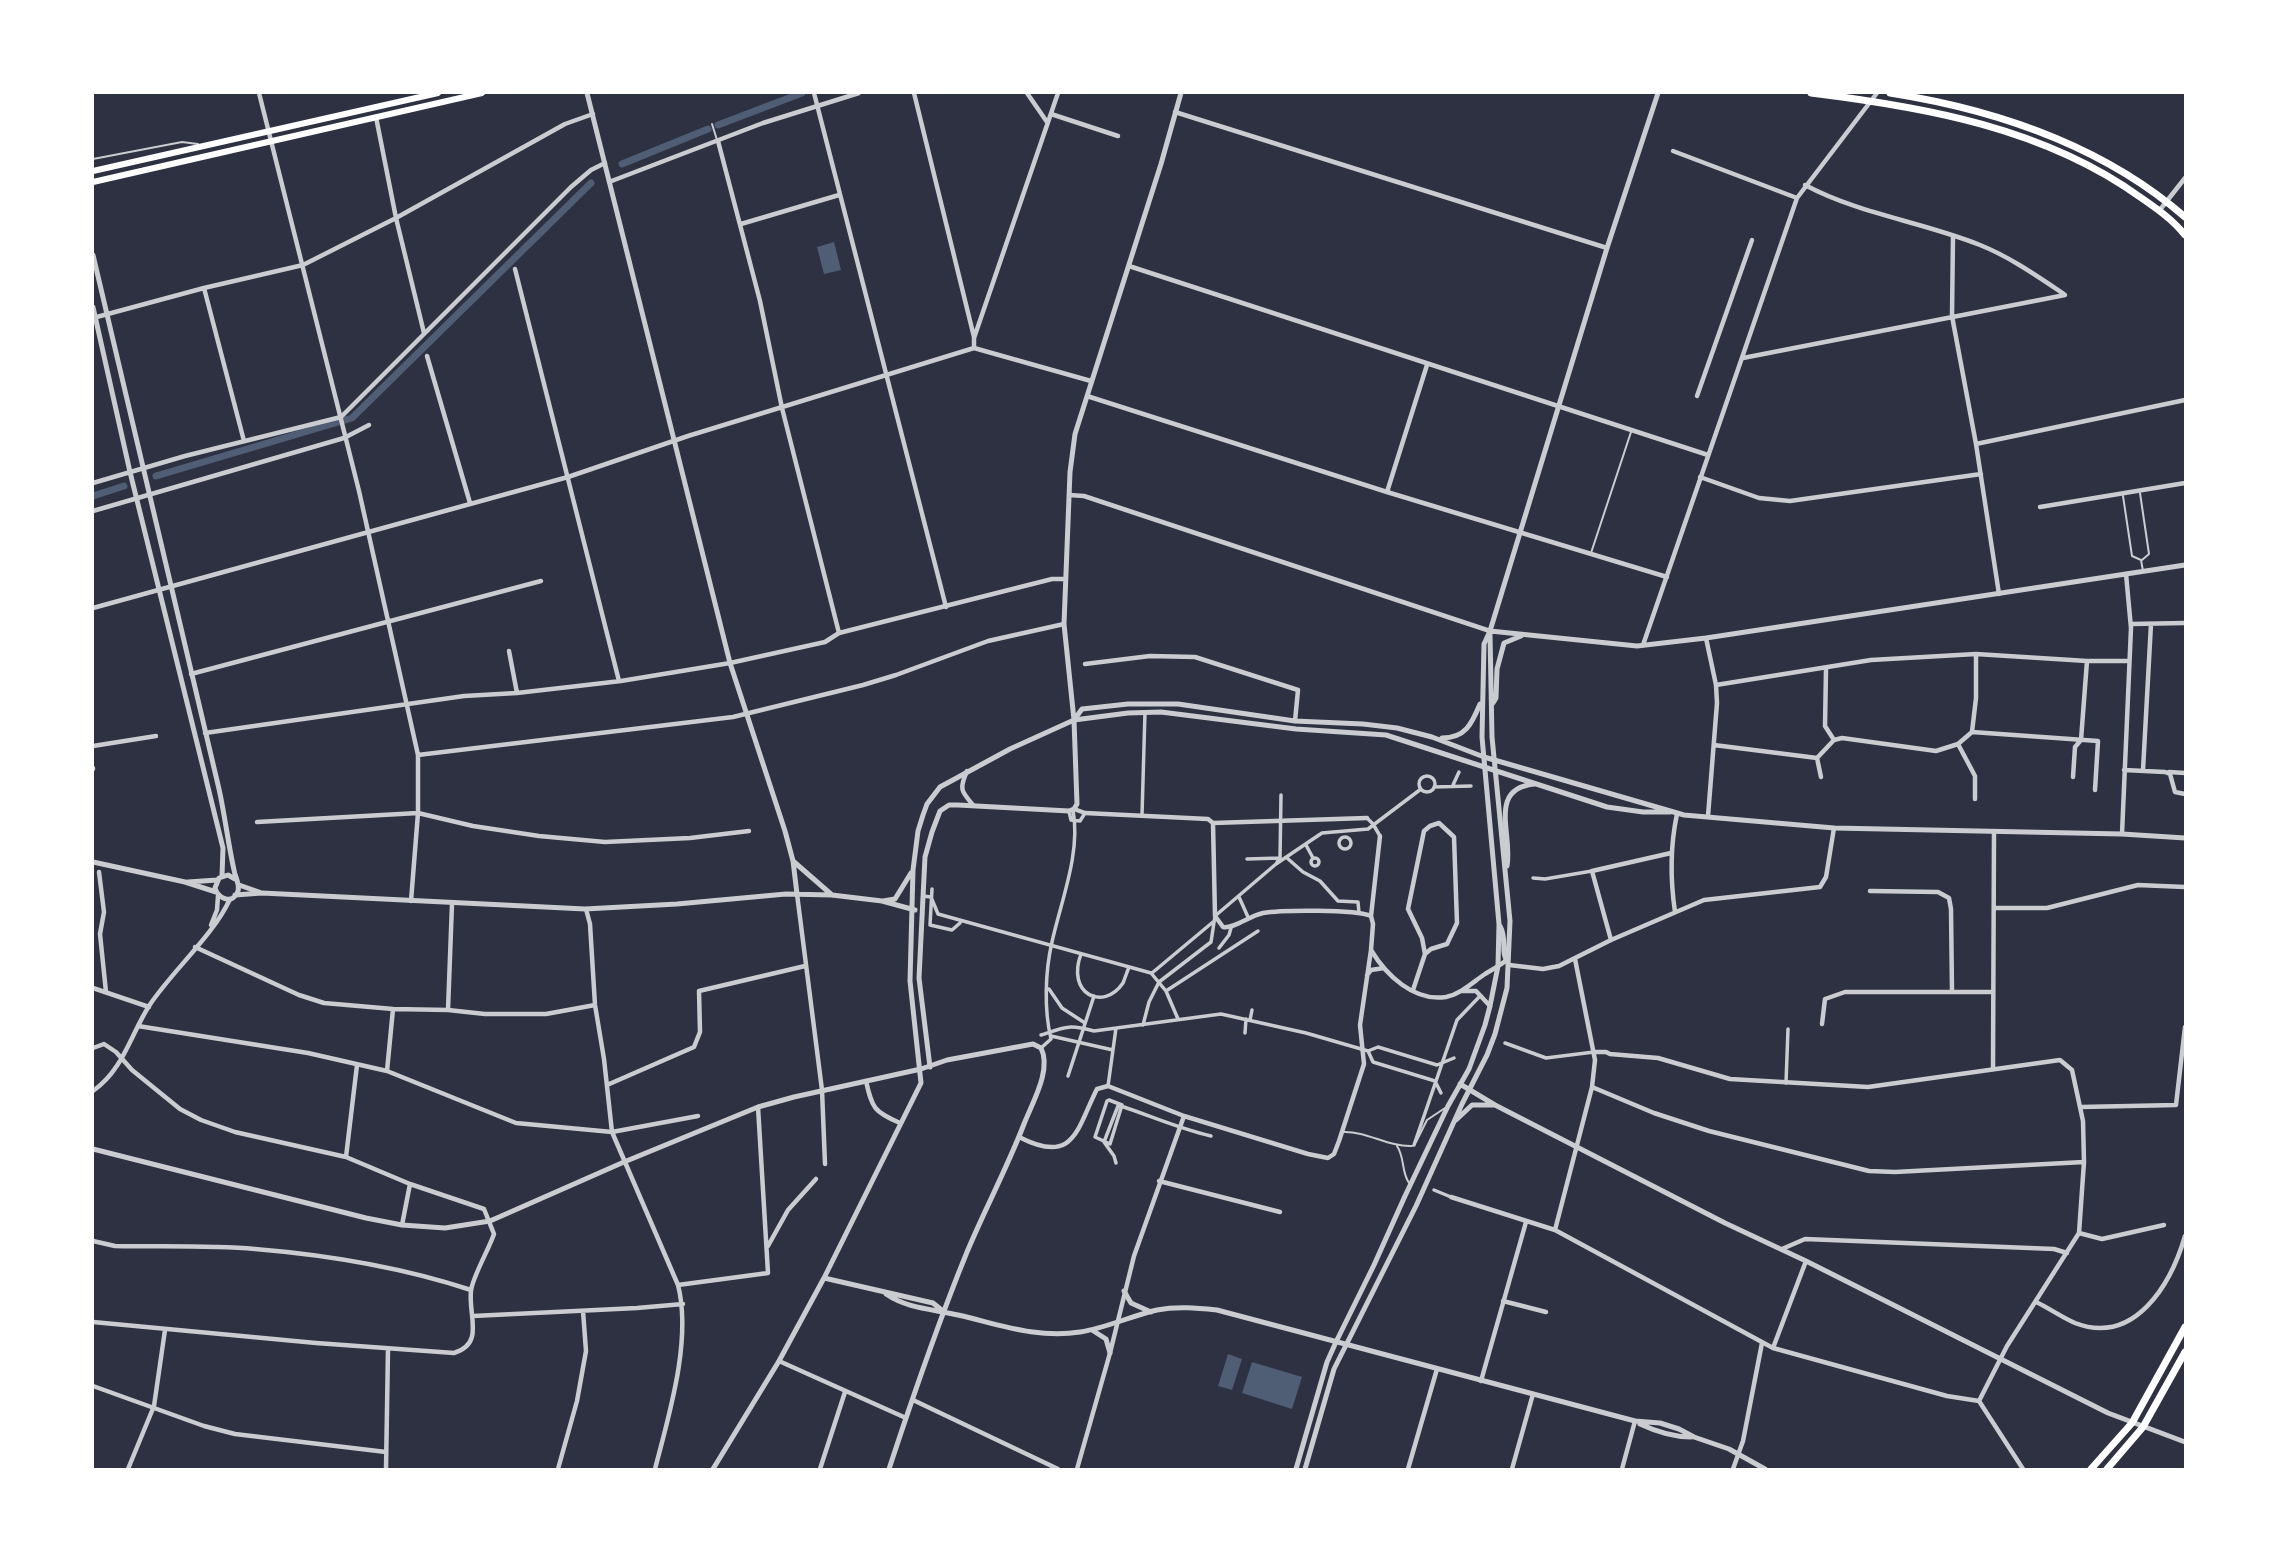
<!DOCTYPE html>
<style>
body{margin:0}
#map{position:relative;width:2278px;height:1562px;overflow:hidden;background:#2d3142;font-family:Bitter,serif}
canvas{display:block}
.frame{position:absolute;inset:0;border:94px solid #fff;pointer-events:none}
</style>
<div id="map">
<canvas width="2278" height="1562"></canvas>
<div class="frame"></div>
</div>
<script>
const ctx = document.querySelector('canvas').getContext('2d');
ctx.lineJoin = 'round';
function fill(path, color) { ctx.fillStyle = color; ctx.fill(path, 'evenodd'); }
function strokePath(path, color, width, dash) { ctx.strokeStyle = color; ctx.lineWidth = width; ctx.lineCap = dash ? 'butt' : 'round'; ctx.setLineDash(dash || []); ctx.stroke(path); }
fill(new Path2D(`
 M834 242 841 270 824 274 817 247Z
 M1228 1354 1242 1359 1232 1390 1218 1386Z
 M1252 1362 1302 1377 1292 1409 1242 1393Z`), '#4f5d75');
strokePath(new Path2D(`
 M718 125 802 93
 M622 164 708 129
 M156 476 352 418 591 183
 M93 496 124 486`), '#4f5d75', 7);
strokePath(new Path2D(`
 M712 124 717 140
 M93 159 182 142 198 144
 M2140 493 2149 554 2142 560
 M2123 496 2132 556 2141 560 2143 571
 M1591 553 1631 432
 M1343 1132C1367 1131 1388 1147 1412 1146
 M1416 1142 1427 1120 1445 1108
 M1397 1146C1405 1158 1401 1171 1409 1183`), '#caccd0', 2);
strokePath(new Path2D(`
 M1419 784a8 8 0 1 1 16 0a8 8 0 1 1-16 0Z
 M1453 785 1459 772
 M1434 787 1471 786
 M1069 811 1071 820 1080 821 1085 813
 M1142 815 1145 712
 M1367 818 1373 824 1380 836
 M1339 843a6 6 0 1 1 12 0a6 6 0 1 1-12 0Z
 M1306 845 1313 858
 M1311 862a4 4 0 1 1 8 0a4 4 0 1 1-8 0Z
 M1287 858 1303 872 1320 881 1338 901 1358 902 1359 913
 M1247 859 1280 858
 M1277 862 1280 858 1281 795
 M1533 878 1545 879 1592 871
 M923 896 931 897 938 914 1151 973 1166 991 1178 1019
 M1239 897 1248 917
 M930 925 932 889
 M930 925 952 930 960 923
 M1219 948 1229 935 1231 928
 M1081 954C1066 994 1103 1012 1123 983 1125 978 1127 972 1129 967
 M1152 973 1213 922
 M1049 989 1062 1008 1085 1023
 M1166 991 1258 931
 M1250 1020 1252 1010
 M1143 1025 1149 1002 1159 982 1211 942 1215 916 1276 864 1313 839 1322 833 1368 829 1421 789
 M1245 1033 1246 1019
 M1041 1035C1065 1027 1068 1024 1094 1031L1221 1014 1306 1033 1368 1051
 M1051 1036 1113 1050
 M1505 1043 1546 1058 1594 1052
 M1041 1048 1051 1039C1044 1010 1045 972 1052 942 1061 901 1081 853 1073 810
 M1368 1051 1378 1047 1437 1065 1454 1058
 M1368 1051 1373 1062 1435 1081 1441 1093
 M1068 1076 1094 996
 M1786 1083 1788 1029
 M1108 1086 1116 1028
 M1109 1100 1122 1105 1110 1144 1095 1137 1107 1101Z
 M1121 1106C1151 1116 1180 1129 1211 1136
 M1414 1145 1457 1020 1480 996
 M1116 1163 1114 1156 1104 1142 1118 1106
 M1434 1190 1451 1197`), '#caccd0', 3.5);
strokePath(new Path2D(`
 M259 93 359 491 418 755V813L411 901
 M814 93 946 607
 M914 93 974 337
 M1027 93 1047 122
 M1175 112 1607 248
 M1051 114 1118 136
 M376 117 396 218 424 333
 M718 141 760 301 782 408 839 633
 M1673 151 1797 198
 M609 182 763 123 859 93
 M1805 185C1859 214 1923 222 1980 245 2010 257 2037 276 2064 294
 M2159 211 2185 178
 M741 224 839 195
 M1953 236 1952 316 1976 444 1999 594
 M1129 266 1708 455
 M515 269 619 681
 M204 288 244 441
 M93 318 204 288 303 265 396 218 565 124 593 114
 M974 347V338L1058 93
 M427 356 470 503
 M1743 358 2065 295
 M1087 396 1387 492 1667 577
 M1697 396 1752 240
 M1976 444 2185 400
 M1700 477 1759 498 1790 501 1981 474
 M93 483 185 456 341 417 571 187 591 170 605 163
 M1387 492 1427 365
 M1069 495 1084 496 1490 631
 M2040 507 2185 483
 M93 511 344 438 369 425
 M93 608 568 477 688 436 974 348 1091 381
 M2131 624 2185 623
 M1706 638 1716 685 1717 703 1708 816
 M1643 645 1797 198 1877 93
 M509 651 517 693
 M1085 664 1150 656 1195 657 1298 690 1295 721
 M1826 669 1825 726 1834 740
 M191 674 541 581
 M1716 685 1871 660 1976 654 2087 661H2129
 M1972 732 1976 698V654
 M205 733 464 696 517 693 621 681 730 663 825 642 839 633 1052 579H1066
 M1958 744 1975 776V799
 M1714 745 1817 758 1834 740 1842 738 1936 751 1958 744 1972 732 2098 741 2095 790
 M93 746 156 736
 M418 755 733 717 863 685 896 675 988 641 1064 624
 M1817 758 1821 777
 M93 768V769
 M2124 770 2165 772 2170 774 2175 792 2185 794
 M2143 770 2151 624
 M967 771C959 789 961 791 973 805
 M2169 772 2185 773
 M2073 777 2075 747 2081 740 2087 661
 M1074 809 1085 813 1208 819 1213 823 1367 818
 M257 822 418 813 473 826 539 836 605 842 690 838 749 831
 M1213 823 1215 916 1223 927C1234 929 1249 916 1263 913 1280 910 1355 909 1371 916
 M2122 834 2131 628 2126 574
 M1380 836 1371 916 1373 924 1371 950C1386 975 1414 1002 1446 997 1461 994 1473 982 1485 974 1493 969 1501 965 1508 959
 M99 872 104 912 100 934 106 992
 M1870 891 1938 892 1949 898 1951 909 1952 992
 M797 894 822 1090 825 1164
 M1994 908H2047L2138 885 2185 887
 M586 909 590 924 595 1005 604 1059 612 1132 678 1285C692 1340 669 1415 655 1469
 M1675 912C1670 878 1670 847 1677 814
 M211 925 217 910 218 896
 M1611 940 1592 871 1671 853
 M195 947 299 995 324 1003 393 1009 448 1010 485 1014H546L595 1005
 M1509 965 1543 969 1559 966 1611 940 1704 900 1820 887 1826 877 1834 828
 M1367 975 1371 970 1384 968
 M93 988 149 1007
 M1413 990 1425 954 1422 938 1408 909 1424 831 1430 826 1439 823 1454 837 1457 923 1447 944 1431 949 1425 954
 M1462 991H1476L1490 1006
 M448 1010 452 904
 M1822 1024 1825 999 1845 992H1992
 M138 1026 308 1053 387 1071 516 1123 612 1132 698 1116
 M93 1048 104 1044 116 1052 132 1070 180 1109 201 1120 235 1132 346 1157 410 1184 484 1209 494 1234C489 1249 472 1278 471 1291 468 1315 485 1344 454 1353L316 1343 93 1322
 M1594 1052H1606L1610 1054 1658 1058 1730 1079 1868 1087 2060 1060 2072 1070 2083 1121 2084 1162 2079 1233 2007 1346 1979 1401
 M1993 1069 1994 833
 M387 1071 393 1009
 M866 1081C872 1108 874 1112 900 1123
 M607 1085 694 1047 700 1032 699 991 805 966
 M1592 1087 1654 1113 1709 1131 1869 1171 1895 1172 2084 1162
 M93 1091C123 1070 130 1036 149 1006 172 971 213 936 230 899
 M2081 1107 2176 1105 2185 1027
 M1019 1137C1075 1166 1077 1128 1097 1089L1108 1086 1184 1116 1308 1154 1328 1158 1334 1154 1339 1141 1364 1064 1360 1025 1371 950
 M346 1157 357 1065
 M1159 1181 1280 1212
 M1451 1197 1555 1230 1773 1348 1947 1396 1979 1401
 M402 1225 410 1184
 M1555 1230 1592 1087 1595 1060 1575 959
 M2079 1233 2102 1239 2164 1225
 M93 1241 115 1246C162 1247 209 1245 255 1249 328 1255 401 1267 471 1290
 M768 1246 788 1210 816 1179
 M1782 1249 1805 1239 2054 1249 2067 1253
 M678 1285 768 1273 758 1107
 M1503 1301 1546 1312
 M2036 1302C2049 1308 2061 1317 2075 1323 2135 1346 2171 1284 2185 1236
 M473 1316 637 1308 683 1304
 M1773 1348 1806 1261
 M779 1361 906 1418
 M1481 1381 1526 1222
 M93 1386 204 1426 235 1434 386 1452
 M913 1400 1058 1469
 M1979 1401 2023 1469
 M128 1469 154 1406 165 1330
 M386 1469 388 1349
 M558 1469 577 1401 586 1351 583 1311
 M820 1469 845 1392
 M1077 1469 1110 1353 1134 1256 1184 1116
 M1408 1469 1437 1369
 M1512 1469 1533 1394
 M1622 1469 1635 1421
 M1733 1469 1743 1441 1762 1343`), '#caccd0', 4.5);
strokePath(new Path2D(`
 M587 93 730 663 785 831 793 861 797 894
 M93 255 219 789C225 816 228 843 234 870 235 877 240 884 238 891 233 905 218 899 215 888L219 878 228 875 235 879
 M93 307 130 472 223 848 222 876
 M1490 631 1637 646 1706 638 2185 565
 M1493 703 1496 698 1497 669 1504 643 1521 636
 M1074 720 1082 709 1128 704H1178L1295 721 1363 724 1397 728 1432 737 1484 757 1684 815 1834 828 2122 834 2185 838
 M1442 738C1466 738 1472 723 1480 704
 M793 861 832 895
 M93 862 185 882 216 892
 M1507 866C1513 835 1487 788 1535 784
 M188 882 217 880
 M239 885 259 892
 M235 895 262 893 585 909 677 904 786 894 832 895 882 901 915 910
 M883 901 895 899 911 873
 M1500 926C1508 940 1499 951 1509 965
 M930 1067 919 978 925 857 932 832 940 811 949 805H958L1069 811 1074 809 1077 804 1074 720 1064 624 1070 472 1075 434 1161 164 1181 93
 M1460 1084 1495 1105 1725 1223 1806 1261 2108 1413 2185 1442
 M1456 1120 1472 1105H1493
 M93 1149 366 1218 402 1225 445 1228 490 1221 624 1162 758 1107 794 1097 921 1069 947 1060 1033 1044 1041 1048C1052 1070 1032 1103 1024 1124 1007 1168 985 1209 967 1252 938 1323 913 1396 889 1469
 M824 1278 933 1303 944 1312
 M1124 1291 1131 1303 1151 1312
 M886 1294C908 1309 933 1309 958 1315 998 1324 1037 1339 1080 1332 1106 1328 1131 1316 1157 1310 1177 1306 1197 1308 1217 1310L1635 1421 1660 1423 1679 1429 1694 1437 1729 1449 1765 1469
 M1092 1330 1106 1339 1110 1353
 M1640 1424C1657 1432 1672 1437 1691 1437
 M713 1469 779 1361 824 1278 921 1083 910 981 913 870 918 831 923 815 927 804 940 787 1010 749 1074 720 1128 713 1161 712 1296 729 1386 735 1607 807 1643 812H1670
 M1296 1469 1327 1362 1336 1342 1374 1265 1405 1196 1448 1106 1469 1069 1485 1025 1490 1006 1498 966 1499 924 1482 737 1484 644 1490 631 1607 248 1658 93
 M1305 1469 1334 1369 1416 1206 1462 1104 1487 1055 1495 1034 1507 988 1510 921 1492 737 1490 634`), '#caccd0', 5);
strokePath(new Path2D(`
 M93 171 438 93
 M93 182 482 93`), '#fff', 6);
strokePath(new Path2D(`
 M1811 93C1925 107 2044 128 2140 197 2156 208 2172 219 2185 235
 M1890 93C1998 110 2102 145 2185 217
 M2091 1469 2132 1423 2185 1327
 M2107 1469 2143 1427 2185 1352`), '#fff', 7);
</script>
